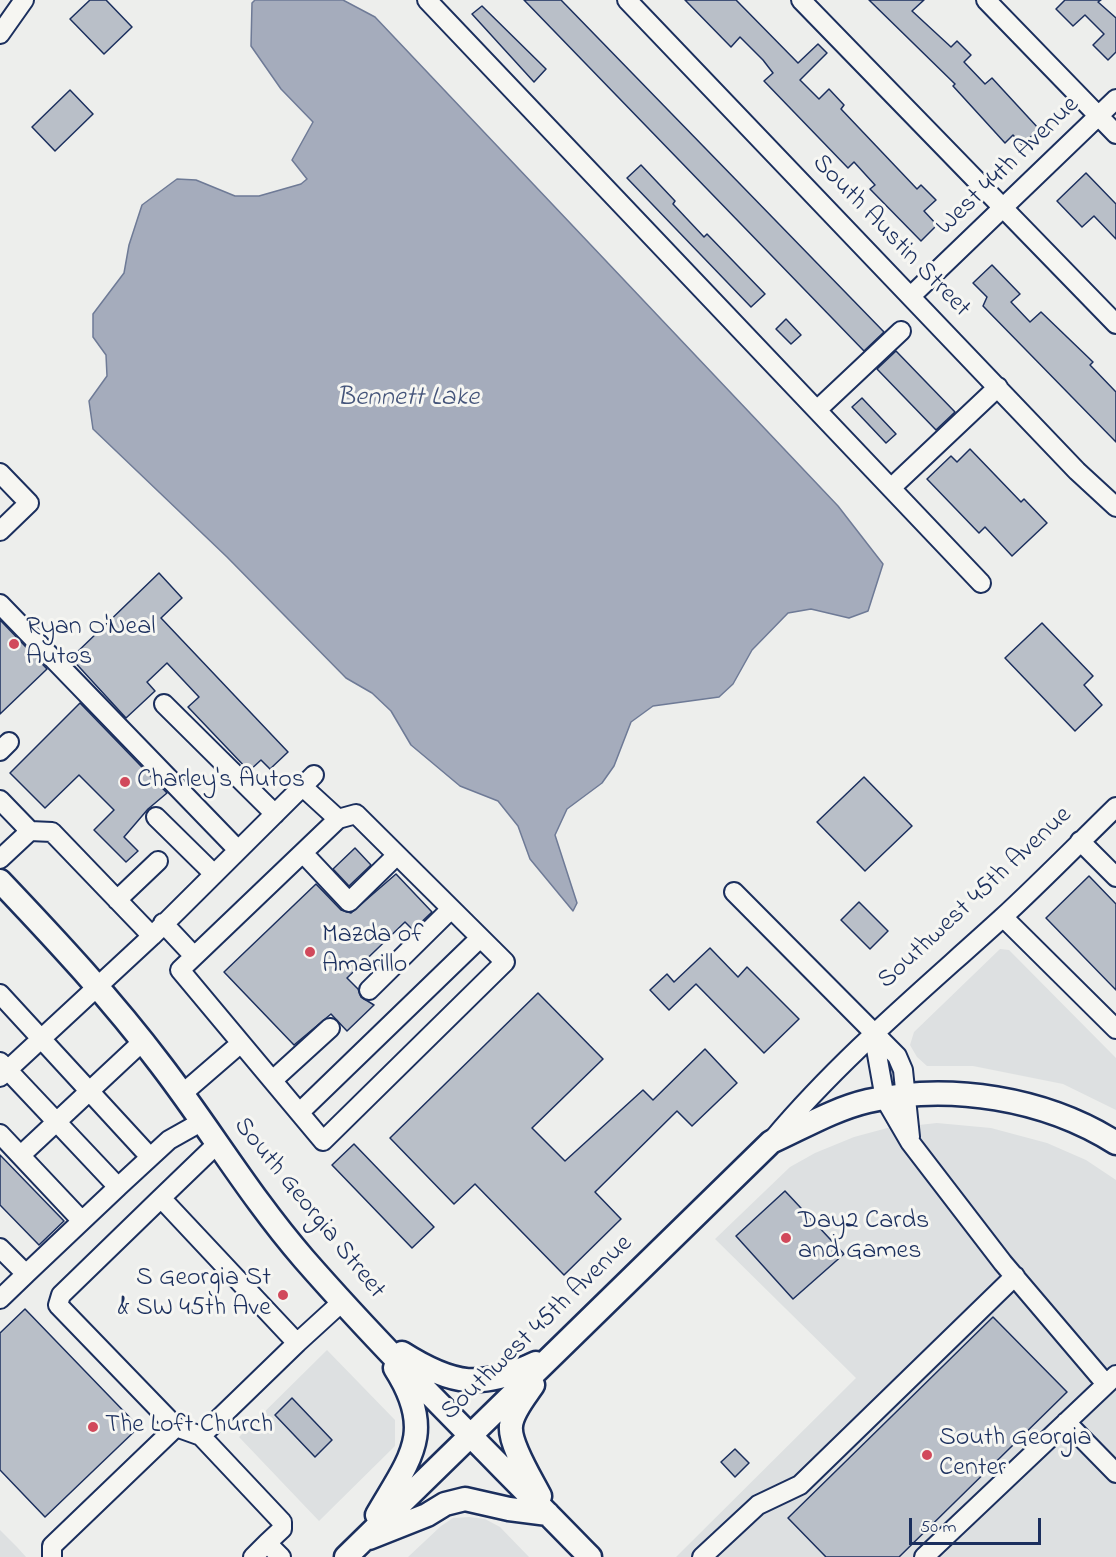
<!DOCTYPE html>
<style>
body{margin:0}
#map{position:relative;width:1116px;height:1557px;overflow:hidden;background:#edeeec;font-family:"Indie Flower",sans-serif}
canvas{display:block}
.scale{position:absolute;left:909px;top:1518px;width:132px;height:27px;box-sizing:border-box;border:3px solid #1b2f5e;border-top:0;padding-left:8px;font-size:18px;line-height:21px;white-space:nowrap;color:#1b2f5e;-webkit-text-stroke:4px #f6f6f2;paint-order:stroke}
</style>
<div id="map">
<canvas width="1116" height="1557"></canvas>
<div class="scale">50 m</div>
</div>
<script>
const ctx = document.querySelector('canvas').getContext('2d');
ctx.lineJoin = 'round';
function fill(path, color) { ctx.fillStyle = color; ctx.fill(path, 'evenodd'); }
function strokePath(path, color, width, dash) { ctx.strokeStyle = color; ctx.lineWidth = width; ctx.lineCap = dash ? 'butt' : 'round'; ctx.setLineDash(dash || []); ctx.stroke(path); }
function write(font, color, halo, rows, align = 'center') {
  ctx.font = font + ' "Indie Flower",sans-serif'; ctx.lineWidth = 6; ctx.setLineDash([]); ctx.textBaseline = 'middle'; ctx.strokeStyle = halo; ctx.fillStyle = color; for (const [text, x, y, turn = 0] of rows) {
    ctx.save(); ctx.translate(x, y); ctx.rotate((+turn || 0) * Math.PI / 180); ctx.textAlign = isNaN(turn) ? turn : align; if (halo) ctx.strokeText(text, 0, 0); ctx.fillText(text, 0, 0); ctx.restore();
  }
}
fill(new Path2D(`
 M1000 949 1009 950 1116 1058V1110L1063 1084 973 1066H927L917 1057 910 1045 914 1032Z
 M937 1123 991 1128 1047 1143 1086 1160 1116 1180V1557H676L856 1378 715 1239 790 1167 815 1153 854 1137 891 1127 984 1255 998 1241 917 1139 919 1125Z
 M327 1350 395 1420V1446L319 1521 239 1437Z
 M469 1517 485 1519 500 1527 529 1557H408L441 1526 453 1518Z
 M0 1530 17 1547 26 1557H0Z`), '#dde0e1');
const water = new Path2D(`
 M255 0H343L375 17 838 506 883 564 868 611 849 618 811 609 788 613 752 650 733 684 719 697 653 706 631 722 614 766 602 783 567 809 555 835 577 903 573 911 530 859 518 826 498 801 460 786 411 745 391 711 372 693 346 678 227 557 93 429 89 401 107 376 106 355 93 337V314L124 273 129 245 142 205 177 179 196 180 235 196H259L301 184 307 179 292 160 313 122 281 89 251 46 252 3Z`);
fill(water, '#a5acbc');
strokePath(water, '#6e7a96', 1.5);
const building = new Path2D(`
 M90 0H106L132 27 104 54 70 19Z
 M524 0H561L884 332 864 351Z
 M685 0H736L798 63 818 44 827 53 800 80 819 99 829 89 844 105 841 109 917 189 921 185 936 200 924 211 937 225 921 241 870 189 875 185 854 162 848 168 764 81 773 73 763 60 740 37 731 47Z
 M869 0H924L912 11 951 47 957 41 971 55 964 62 985 84 992 78 1039 129 1022 145 1013 135 1005 143 953 86 955 84Z
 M1065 0H1101L1098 2 1116 18V52L1108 60 1093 45 1104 34 1085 15 1073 26 1056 9Z
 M482 6 546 69 534 82 472 14Z
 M70 90 93 114 55 151 32 127Z
 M641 165 675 201 673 204 704 237 707 234 765 294 751 307 627 178Z
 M1086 173 1116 204V239L1094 216 1082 227 1057 201Z
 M992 265 1020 294 1011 302 1030 322 1041 312 1093 362 1090 365 1116 392V442L983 306 987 297 973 283Z
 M786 319 801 335 791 344 776 329Z
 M896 351 955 412 936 430 877 369Z
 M862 398 896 434 886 443 852 407Z
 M970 449 1021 502 1024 499 1047 523 1012 556 985 527 979 533 927 479 951 456 957 462Z
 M159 573 182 598 161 618 288 752 270 769 261 760 249 771 188 707 199 697 167 663 147 682 155 691 126 718 71 658Z
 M0 620 47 669 0 714Z
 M1042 623 1093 676 1084 685 1102 705 1075 731 1005 658Z
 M80 703 167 793 148 809 124 837 138 851 126 862 94 830 114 810 79 775 45 808 10 773Z
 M864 777 912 826 865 871 817 822Z
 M355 848 371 865 349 886 333 869Z
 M396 874 432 912 413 930 405 922 347 978 358 989 361 997 374 1005 347 1031 331 1014 294 1045 224 972 316 884 341 910 351 913Z
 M1089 876 1116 904V990L1046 918Z
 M859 902 888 931 870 949 841 920Z
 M710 948 738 977 747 967 799 1019 764 1053 696 984 669 1010 650 990 667 974 674 982Z
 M538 993 603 1059 532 1128 565 1161 643 1090 653 1100 705 1049 737 1083 692 1126 677 1111 595 1192 621 1219 564 1275 475 1184 454 1204 390 1138Z
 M354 1144 434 1227 412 1248 332 1165Z
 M0 1155 64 1221 39 1245 0 1205Z
 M785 1191 844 1254 793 1299 736 1236Z
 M25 1309 139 1427 45 1517 0 1470V1333Z
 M993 1317 1067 1392 899 1557H826L788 1518Z
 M292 1398 332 1440 315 1457 275 1415Z
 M735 1449 749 1463 735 1477 721 1462Z`);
fill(building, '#b9bfc8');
strokePath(building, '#1b2f5e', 1.5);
const minor = new Path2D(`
 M427 0 981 583
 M627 0 1077 471 1116 507
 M801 0 1116 324
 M986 0 1116 134
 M0 34 24 0
 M911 296 1116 99
 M817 410 901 331
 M0 473 29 503 0 531
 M891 488 998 387
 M0 604 238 850
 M164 704 275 814
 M0 751 9 742
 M303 787 338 819
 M0 800 30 831 52 832 152 936
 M156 817 214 874
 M1080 841 1116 877
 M303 853 349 902 397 855
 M0 859 30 831
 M734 892 897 1056 903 1070 910 1137
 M117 900 158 861
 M1003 917 1116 1029
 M163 923 194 956
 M369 990 451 909
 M0 994 150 1157
 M873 1032 885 1099 910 1142 1003 1263 1106 1384
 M0 1062 118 1187 169 1140 201 1122
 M0 1077 152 936 314 775
 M274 1079 330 1028
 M182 1094 241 1043 180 970 338 819 356 814 505 962 323 1141 241 1043
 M300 1112 480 938
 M0 1134 82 1221 118 1187
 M773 1139C842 1057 923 990 1002 918 1041 882 1078 844 1116 807
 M21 1155 142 1042
 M161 1198 61 1295 58 1305 176 1427
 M0 1248 26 1274 82 1221
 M0 1299 26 1274
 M297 1343 343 1301
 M1066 1422 1116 1473
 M201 1436 297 1343 161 1198 217 1144
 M52 1557V1546L176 1427 201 1436 282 1522V1529L267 1543 281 1557
 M253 1557 267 1543
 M702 1557 758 1505 800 1485 1015 1276
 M924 1557 1116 1375`);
const major = new Path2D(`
 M0 881C56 940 112 1000 161 1065 210 1129 251 1198 304 1259 394 1362 494 1458 590 1557
 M402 1353C454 1386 481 1389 536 1363
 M533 1385C525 1397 512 1412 511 1426 509 1444 532 1480 540 1496
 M377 1515C410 1458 436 1432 395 1368
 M369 1538 427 1515 445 1504 465 1499 509 1509 548 1514
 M346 1557 771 1142C802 1128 834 1109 868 1101 950 1083 1045 1098 1116 1143`);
strokePath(minor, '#1b2f5e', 22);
strokePath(major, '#1b2f5e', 27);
strokePath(minor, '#f6f6f2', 18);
strokePath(major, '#f6f6f2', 22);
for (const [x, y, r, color] of [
 [14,644,6,"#d1495b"],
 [125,782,6,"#d1495b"],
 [310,952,6,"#d1495b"],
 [786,1238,6,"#d1495b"],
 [283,1295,6,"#d1495b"],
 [93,1427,6,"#d1495b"],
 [927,1455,6,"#d1495b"]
]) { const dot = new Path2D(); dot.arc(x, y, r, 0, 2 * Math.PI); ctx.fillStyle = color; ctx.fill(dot); strokePath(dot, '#f6f6f2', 2); }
write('26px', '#1b2f5e', '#f6f6f2', [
 ["West 44th Avenue",1009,167,-44],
 ["South Austin Street",890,237,46],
 ["Southwest 45th Avenue",976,899,-43],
 ["South Georgia Street",308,1209,51],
 ["Southwest 45th Avenue",538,1329,-44]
]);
write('26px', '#1b2f5e', '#f6f6f2', [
 ["Ryan O'Neal",26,629],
 ["Autos",26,659],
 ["Charley's Autos",137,782],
 ["Mazda of",322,937],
 ["Amarillo",322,967],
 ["Day2 Cards",798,1223],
 ["and Games",798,1253],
 ["S Georgia St",271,1280,"right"],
 ["& SW 45th Ave",271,1310,"right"],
 ["The Loft Church",105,1427],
 ["South Georgia",939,1440],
 ["Center",939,1470]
], 'left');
write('italic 27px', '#44547a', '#f6f6f2', [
 ["Bennett Lake",408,400]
]);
</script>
